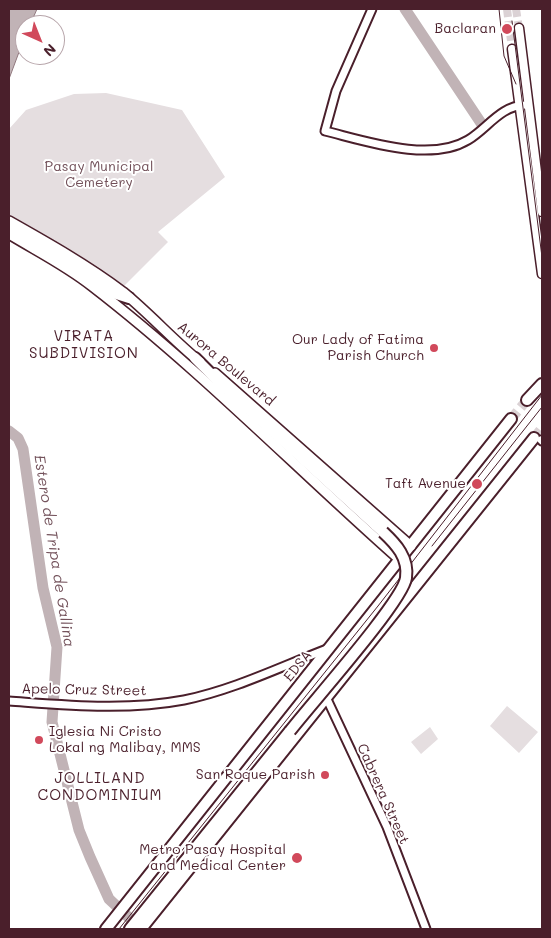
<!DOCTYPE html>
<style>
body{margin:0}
#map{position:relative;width:551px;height:938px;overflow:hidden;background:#fff;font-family:Mali,sans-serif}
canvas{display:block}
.frame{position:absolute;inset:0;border:10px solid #4a1f2b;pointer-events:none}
.north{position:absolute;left:15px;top:15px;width:50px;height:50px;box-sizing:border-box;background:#fff;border:1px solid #b7a5aa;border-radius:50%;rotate:136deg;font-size:14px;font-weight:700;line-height:20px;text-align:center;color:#4a1f2b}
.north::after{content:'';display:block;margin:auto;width:18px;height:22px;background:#d1495b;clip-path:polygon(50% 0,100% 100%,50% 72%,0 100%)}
</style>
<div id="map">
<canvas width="551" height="938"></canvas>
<div class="frame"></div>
<div class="north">N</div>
</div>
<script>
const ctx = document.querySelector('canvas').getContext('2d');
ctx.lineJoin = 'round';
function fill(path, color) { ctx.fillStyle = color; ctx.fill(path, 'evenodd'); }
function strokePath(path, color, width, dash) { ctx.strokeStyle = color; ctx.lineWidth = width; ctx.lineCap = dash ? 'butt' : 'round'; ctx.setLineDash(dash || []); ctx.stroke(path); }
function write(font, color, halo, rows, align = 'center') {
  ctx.font = font + ' Mali,sans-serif'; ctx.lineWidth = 4; ctx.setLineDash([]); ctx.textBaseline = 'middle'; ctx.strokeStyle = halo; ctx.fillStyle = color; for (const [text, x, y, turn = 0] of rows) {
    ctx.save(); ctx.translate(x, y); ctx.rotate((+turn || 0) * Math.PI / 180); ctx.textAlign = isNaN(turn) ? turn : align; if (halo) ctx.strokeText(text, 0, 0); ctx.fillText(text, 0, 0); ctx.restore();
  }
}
fill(new Path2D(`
 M106 93 182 110 225 177 158 232 168 242 121 289 80 257 9 217V129L26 110 74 94Z
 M507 706 538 732 519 753 490 726Z
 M430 727 438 739 421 754 411 742Z`), '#e5dee0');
const water = new Path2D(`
 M9 9H37L30 25H25V36L9 79Z`);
fill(water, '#c1b3b6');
strokePath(water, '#91787e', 1);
strokePath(new Path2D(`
 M405 9 483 126
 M9 431 18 438 23 449 43 588 57 647 52 722 79 830 90 857 109 899 141 929`), '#c1b3b6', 11);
strokePath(new Path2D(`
 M507 9 512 49
 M516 9 519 28`), '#dbd2d5', 8, [8, 4]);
strokePath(new Path2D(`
 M511 419 527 400
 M534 438 542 428`), '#dbd2d5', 10, [10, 5]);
const tertiary = new Path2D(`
 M372 9 336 91 325 131C366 141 430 163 468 140 488 128 500 106 525 105
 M541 440 542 441
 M326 697 387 827 426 929
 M9 701C66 705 126 711 184 700 233 690 280 667 327 649`);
const secondary = new Path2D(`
 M519 28 542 212
 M512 49 542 274`);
const primary = new Path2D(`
 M9 221C48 243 87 265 123 292 150 314 173 340 200 362
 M9 234C37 251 67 266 92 286 201 370 297 469 400 560
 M215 373 411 546`);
const trunk = new Path2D(`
 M195 358 224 387 383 532
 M527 400 542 384
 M106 929 511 419
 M130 929 290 731
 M141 929 534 438`);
const motorway = new Path2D(`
 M9 228 69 263 107 291 129 298`);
strokePath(tertiary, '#4a1f2b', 11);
strokePath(secondary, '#4a1f2b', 11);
strokePath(primary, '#4a1f2b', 12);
strokePath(trunk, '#4a1f2b', 14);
strokePath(motorway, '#4a1f2b', 14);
strokePath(tertiary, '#fff', 7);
strokePath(secondary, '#fff', 8);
strokePath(primary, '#fff', 9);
strokePath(trunk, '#fff', 10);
strokePath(motorway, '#fff', 10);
strokePath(new Path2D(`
 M499 9 504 56 516 84
 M512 21 542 257
 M432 546 542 407
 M119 929 378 606 542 395`), '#4a1f2b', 1);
const trunkBridge = new Path2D(`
 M290 731C310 705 403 601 406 578 409 558 396 544 383 532`);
strokePath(trunkBridge, '#4a1f2b', 14, []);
strokePath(trunkBridge, '#fff', 10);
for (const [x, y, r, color] of [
 [507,29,6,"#d1495b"],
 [434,348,5,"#d1495b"],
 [477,484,6,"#d1495b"],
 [39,740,5,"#d1495b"],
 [325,775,5,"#d1495b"],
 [297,858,6,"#d1495b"]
]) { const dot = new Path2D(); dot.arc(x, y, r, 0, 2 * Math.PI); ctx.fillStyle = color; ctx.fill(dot); strokePath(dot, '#fff', 2); }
write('14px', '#4a1f2b', '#fff', [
 ["Baclaran",496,29],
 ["Our Lady of Fatima",424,340],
 ["Parish Church",424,356],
 ["Taft Avenue",466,484],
 ["Iglesia Ni Cristo",49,732,"left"],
 ["Lokal ng Malibay, MMS",49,748,"left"],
 ["San Roque Parish",315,775],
 ["Metro Pasay Hospital",286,850],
 ["and Medical Center",286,866]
], 'right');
write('14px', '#714f58', '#fff', [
 ["Pasay Municipal",99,167],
 ["Cemetery",99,183]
]);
write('14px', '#4a1f2b', '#fff', [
 ["Aurora Boulevard",226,364,40],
 ["EDSA",298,666,-51],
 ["Apelo Cruz Street",84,690,1],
 ["Cabrera Street",383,794,66]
]);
ctx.letterSpacing = '1px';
write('15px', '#4a1f2b', '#fff', [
 ["VIRATA",84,336],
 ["SUBDIVISION",84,353],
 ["JOLLILAND",100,778],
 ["CONDOMINIUM",100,795]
]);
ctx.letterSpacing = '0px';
write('italic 15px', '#74535c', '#fff', [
 ["Estero de Tripa de Gallina",54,551,81]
]);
</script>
